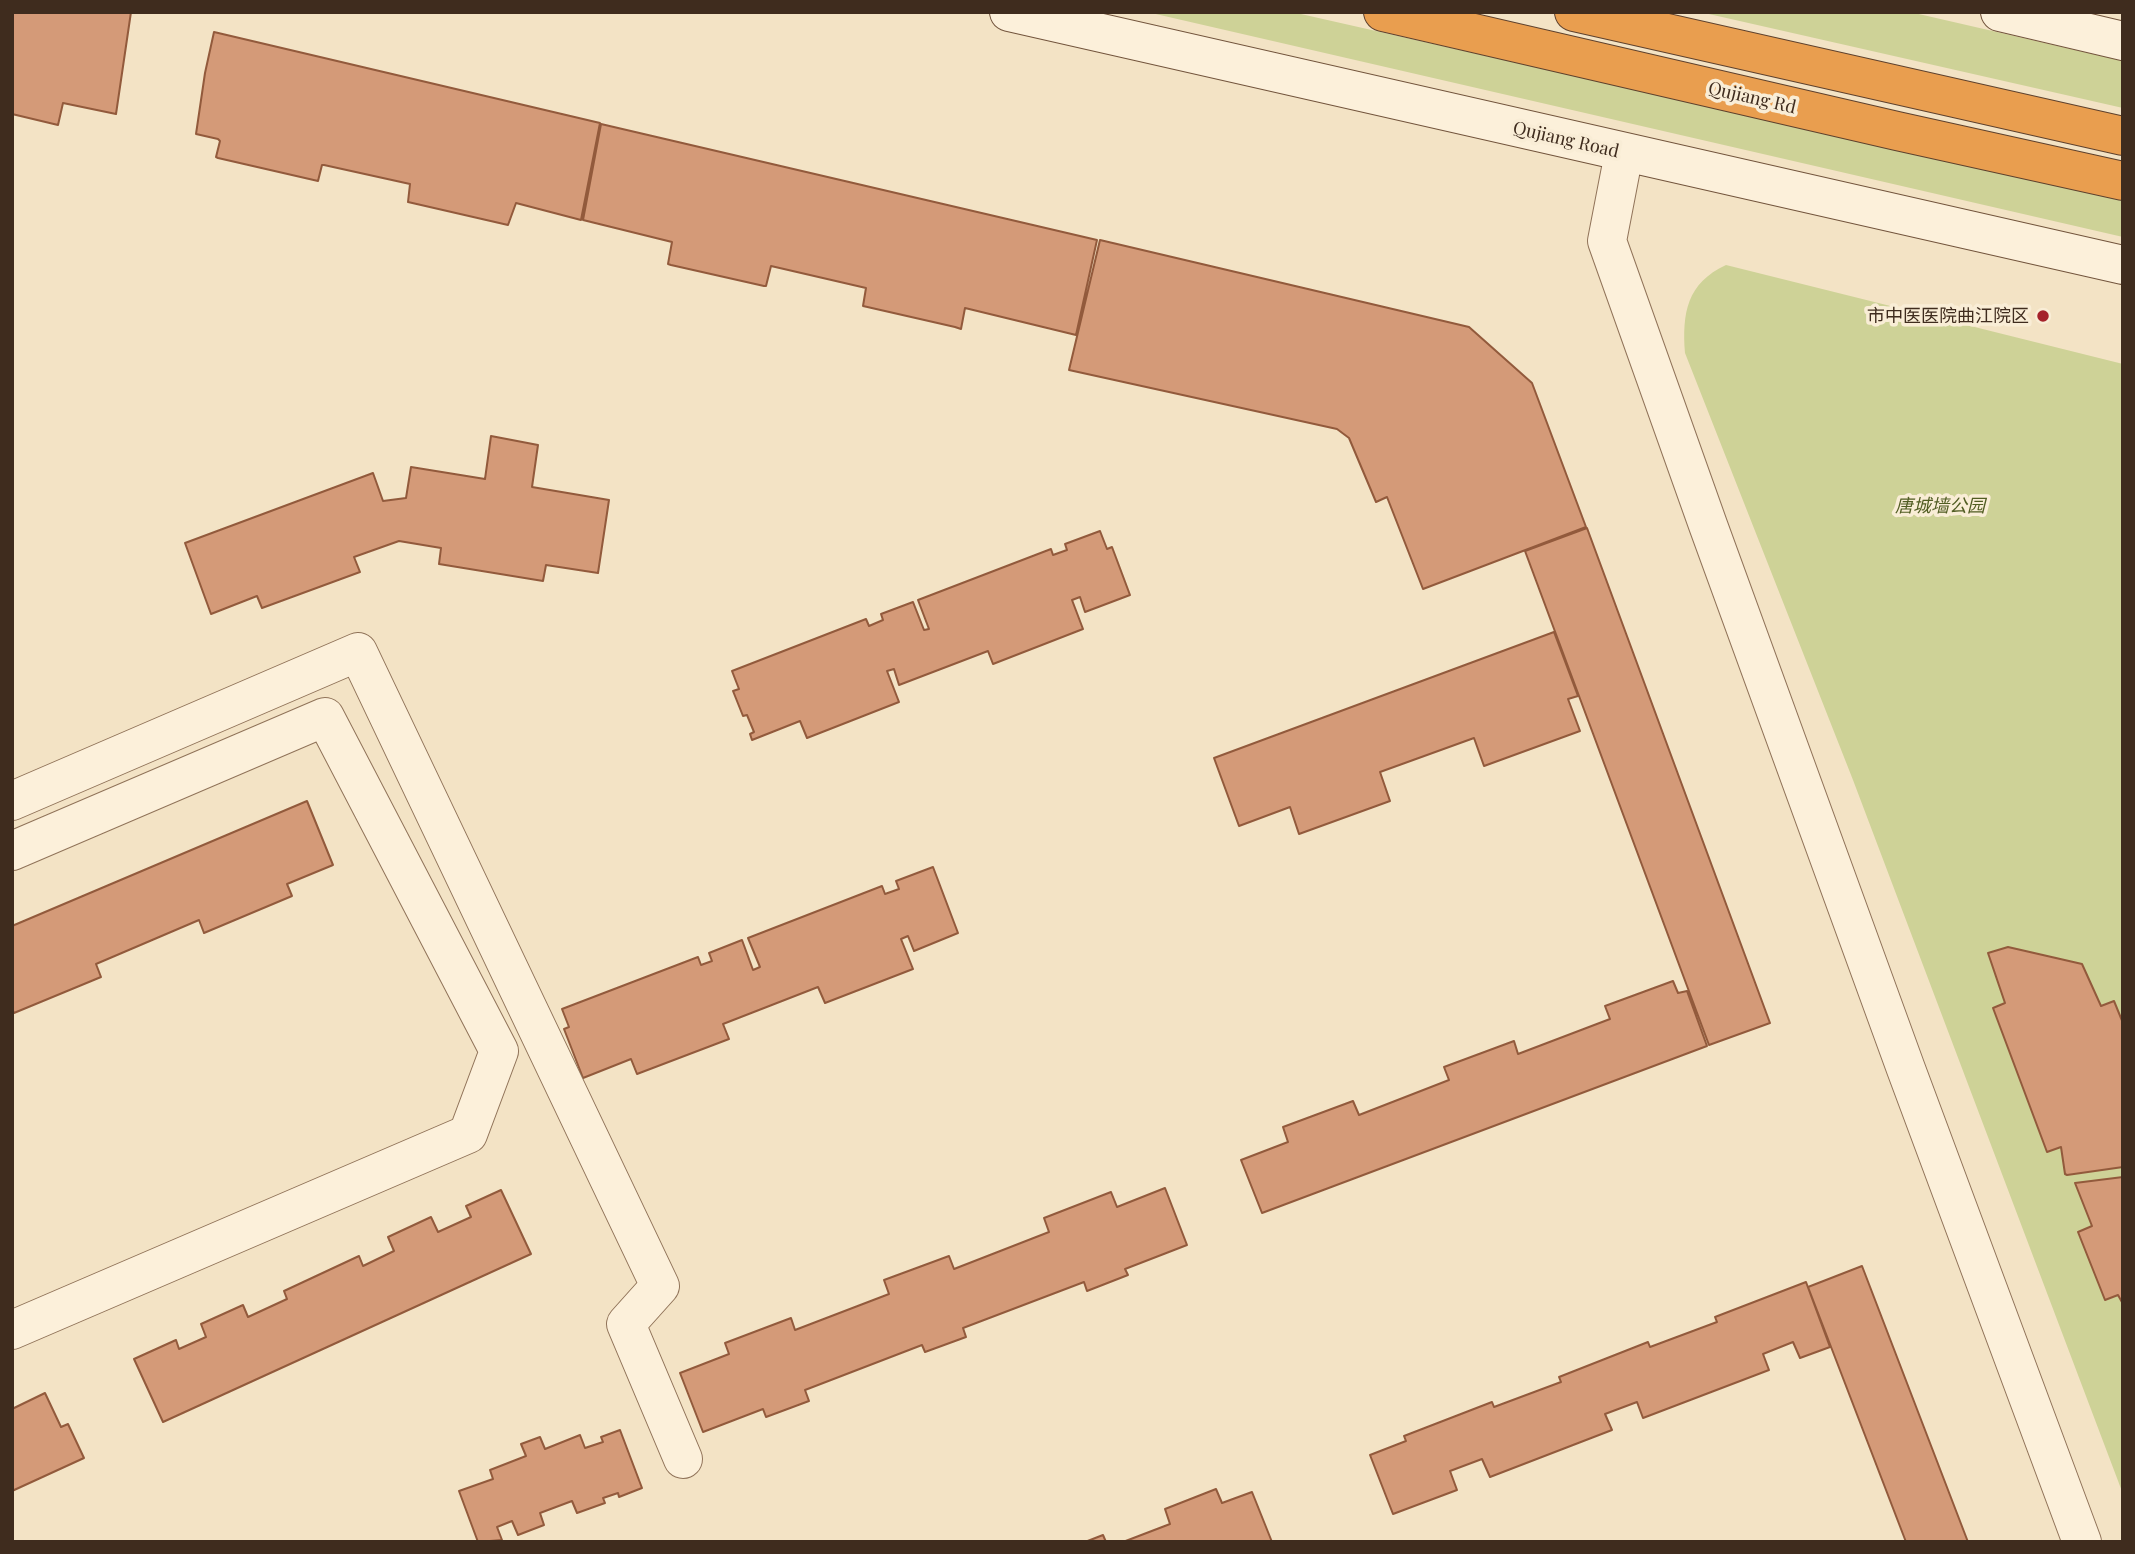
<!DOCTYPE html>
<meta charset="utf-8">
<style>
body{margin:0}
#map{position:relative;width:2135px;height:1554px;overflow:hidden;background:#f3e3c5;font-family:"Playfair Display",serif}
canvas{display:block}
.frame{position:absolute;inset:0;border:14px solid #3f2c1e;pointer-events:none}
</style>
<div id="map">
<canvas width="2135" height="1554"></canvas>
<div class="frame"></div>
</div>
<script>
const ctx = document.querySelector('canvas').getContext('2d');
ctx.lineJoin = 'round';
function fill(path, color) { ctx.fillStyle = color; ctx.fill(path, 'evenodd'); }
function strokePath(path, color, width, dash) { ctx.strokeStyle = color; ctx.lineWidth = width; ctx.lineCap = dash ? 'butt' : 'round'; ctx.setLineDash(dash || []); ctx.stroke(path); }
function write(font, color, halo, rows, align = 'center') {
  ctx.font = font + ' "Playfair Display","Noto Sans SC",serif'; ctx.lineWidth = 7; ctx.setLineDash([]); ctx.textBaseline = 'middle'; ctx.strokeStyle = halo; ctx.fillStyle = color; for (const [text, x, y, turn = 0] of rows) {
    ctx.save(); ctx.translate(x, y); ctx.rotate((+turn || 0) * Math.PI / 180); ctx.textAlign = isNaN(turn) ? turn : align; if (halo) ctx.strokeText(text, 0, 0); ctx.fillText(text, 0, 0); ctx.restore();
  }
}
fill(new Path2D(`
 M1147 12H1292L2123 200V237Z
 M1700 12H1910L2123 61V108Z
 M1726 265 2123 364V1494L1853 780 1685 353C1682 313 1687 283 1726 265Z`), '#ced297');
const building = new Path2D(`
 M12 12H131L116 114 63 103 58 125 12 114Z
 M214 32 600 123 581 220 516 203 508 225 408 202 410 184 324 165H322L318 181 218 158 216 157 220 141 218 139 196 134 205 73Z
 M601 124 1097 240 1076 335 965 308 961 329 955 327 863 306 866 288 771 266 766 286H764L671 265 668 264 672 242 583 220Z
 M1100 240 1469 327 1532 383 1586 527 1423 589 1387 497 1376 502 1349 438 1337 429 1069 370Z
 M491 436 538 445 532 487 609 500 598 573 546 565 543 581 439 564 441 548 399 541 354 557 360 572 262 608 257 596 211 614 185 543 373 473 383 501 406 498 411 467 485 479Z
 M1587 528 1770 1023 1709 1045 1525 551Z
 M1100 531 1107 549 1112 547 1130 595 1085 612 1080 597 1072 600 1083 629 993 664 988 651 899 685 894 669 887 671 899 702 807 738 800 721 752 740 750 734 754 732 747 715 743 716 733 691 739 689 732 671 866 619 869 626 883 620 881 614 913 602 924 630 929 629 918 600 1051 549 1053 555 1067 550 1065 544Z
 M1554 632 1578 696 1568 699 1580 731 1484 766 1474 738 1380 772 1390 801 1299 834 1290 807 1239 826 1214 758Z
 M307 801 333 865 287 884 292 896 204 933 199 920 96 964 101 977 14 1013 12 1008V926Z
 M933 867 958 933 914 951 908 936 901 939 913 969 825 1003 818 987 723 1024 729 1039 637 1074 631 1059 583 1078 564 1029 569 1027 562 1009 698 957 701 965 712 961 709 953 742 940 753 970 760 967 748 938 882 886 885 894 899 889 896 881Z
 M2008 947 2082 964 2101 1006 2114 1001 2123 1023V1167L2067 1175 2065 1174 2061 1147 2047 1152 1993 1008 2005 1003 1988 953Z
 M1673 981 1678 993 1687 991 1707 1046 1262 1213 1241 1160 1288 1142 1283 1127 1353 1101 1359 1115 1449 1080 1444 1067 1514 1041 1518 1054 1610 1019 1605 1006Z
 M2123 1177V1304L2118 1295 2105 1300 2078 1232 2092 1226 2075 1183Z
 M1165 1188 1187 1245 1125 1269 1128 1275 1087 1291 1084 1282 963 1328 966 1337 925 1352 922 1345 805 1390 809 1401 766 1417 763 1409 703 1432 680 1373 729 1354 725 1343 791 1318 795 1330 889 1294 884 1280 949 1256 954 1269 1049 1232 1044 1218 1111 1192 1117 1207Z
 M501 1190 531 1254 163 1422 134 1359 176 1340 179 1349 206 1337 201 1324 243 1305 248 1317 287 1299 284 1291 359 1256 363 1266 394 1251 388 1237 431 1217 438 1232 471 1217 466 1206Z
 M1862 1266 1968 1542H1906L1808 1287Z
 M1806 1282 1830 1347 1800 1358 1793 1342 1763 1354 1769 1370 1643 1418 1637 1402 1605 1414 1612 1430 1490 1477 1482 1459 1450 1471 1457 1490 1393 1514 1370 1455 1406 1441 1404 1436 1492 1402 1494 1407 1561 1382 1559 1377 1648 1342 1650 1347 1717 1322 1715 1317Z
 M45 1393 61 1427 68 1424 84 1458 12 1491V1409Z
 M620 1430 642 1488 619 1497 618 1493 603 1498 605 1503 577 1513 572 1501 540 1513 544 1525 518 1535 512 1521 497 1527 502 1540 478 1542 459 1491 493 1479 490 1470 526 1456 521 1444 540 1437 545 1449 580 1435 585 1448 603 1442 601 1437Z
 M1216 1489 1222 1503 1252 1492 1272 1542H1123L1170 1524 1165 1509Z
 M1103 1535 1106 1542H1085Z`);
fill(building, '#d49a78');
strokePath(building, '#925a3c', 2);
const street = new Path2D(`
 M1624 153 1607 241 1708 525 1906 1069 2082 1542
 M12 801 358 652 660 1286 626 1324 683 1459
 M12 851 325 717 499 1051 468 1134 12 1330`);
const secondary = new Path2D(`
 M1009 12 2123 265
 M2000 12 2123 41`);
const highway = new Path2D(`
 M1383 12 1897 131 2123 181
 M1574 12 2123 136`);
strokePath(street, '#907359', 40);
strokePath(secondary, '#72543c', 40);
strokePath(highway, '#5e412d', 40);
strokePath(street, '#fcf0da', 38);
strokePath(secondary, '#fcf0da', 38);
strokePath(highway, '#e99e4f', 38);
for (const [x, y, r, color] of [
 [2043,316,7,"#a5222a"]
]) { const dot = new Path2D(); dot.arc(x, y, r, 0, 2 * Math.PI); ctx.fillStyle = color; ctx.fill(dot); strokePath(dot, '#f9edd6', 2.5); }
write('18px', '#3f2c1e', '#f9edd6', [
 ["Qujiang Rd",1752,98,13],
 ["Qujiang Road",1566,140,13]
]);
write('18px', '#3f2c1e', '#f9edd6', [
 ["市中医医院曲江院区",2029,316]
], 'right');
write('italic 18px', '#515d23', '#f9edd6', [
 ["唐城墙公园",1940,506]
]);
</script>
